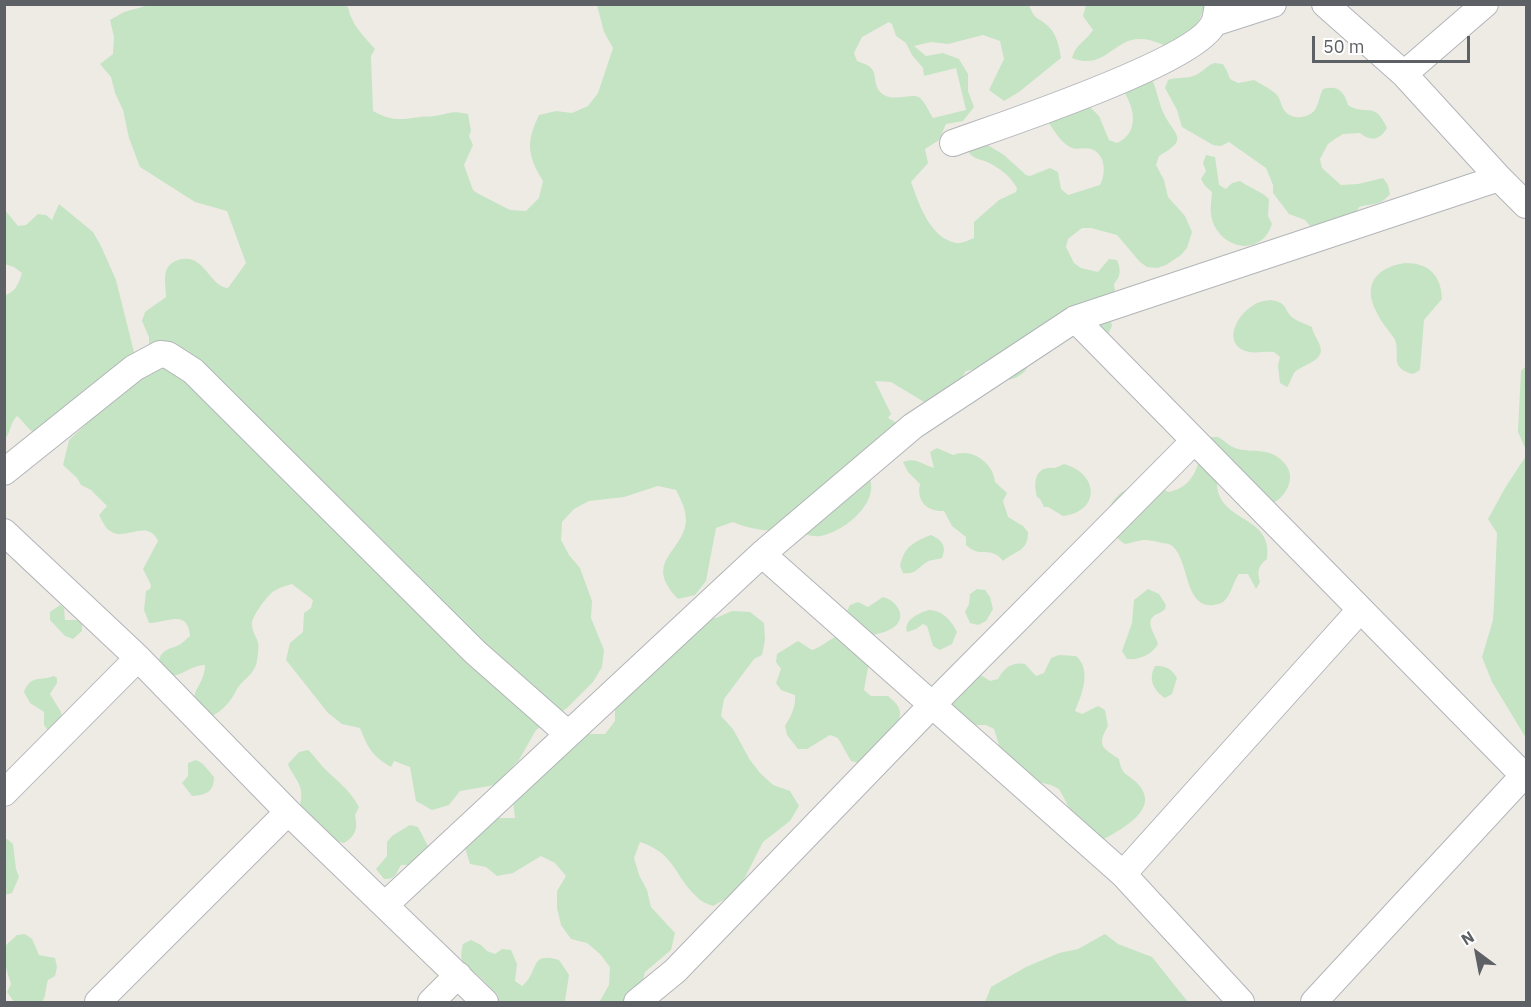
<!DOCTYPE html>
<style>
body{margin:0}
#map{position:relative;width:1531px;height:1007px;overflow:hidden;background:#eeebe5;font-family:"IBM Plex Sans",sans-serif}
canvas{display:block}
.frame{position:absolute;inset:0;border:6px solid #5d6064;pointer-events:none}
.north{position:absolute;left:1447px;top:923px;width:60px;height:60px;-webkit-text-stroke:4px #fff;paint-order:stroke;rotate:328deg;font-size:16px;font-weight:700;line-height:24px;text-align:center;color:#5d6064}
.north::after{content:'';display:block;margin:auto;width:21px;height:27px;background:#5d6064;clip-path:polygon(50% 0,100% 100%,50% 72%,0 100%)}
.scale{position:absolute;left:1312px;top:36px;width:158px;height:27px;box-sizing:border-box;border:3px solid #5d6064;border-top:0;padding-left:8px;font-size:18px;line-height:21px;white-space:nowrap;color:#5d6064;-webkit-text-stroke:4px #fff;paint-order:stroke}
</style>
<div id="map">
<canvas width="1531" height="1007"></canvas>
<div class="frame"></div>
<div class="north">N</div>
<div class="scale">50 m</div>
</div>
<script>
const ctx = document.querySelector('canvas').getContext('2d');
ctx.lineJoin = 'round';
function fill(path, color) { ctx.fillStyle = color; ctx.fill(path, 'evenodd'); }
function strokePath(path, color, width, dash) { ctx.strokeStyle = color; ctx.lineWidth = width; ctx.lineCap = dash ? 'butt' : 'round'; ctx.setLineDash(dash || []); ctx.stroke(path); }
fill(new Path2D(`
 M149 5H344L348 7C352 26 363 35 375 49L371 56 373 111C391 121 399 120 420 117 424 116 429 117 434 116 451 114 449 110 468 114L471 131 469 136 473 145 464 165 473 190 477 193 510 210 526 211 539 198 543 181C527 155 526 142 539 115L556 111 572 113 588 106 598 93 613 48 604 32 597 5H1029C1036 22 1036 15 1048 26 1057 34 1059 47 1061 58L1019 92 1004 101 989 90 1004 59 1000 41 983 35 948 44 931 42 914 46 926 56 943 53 959 59 968 74V91L974 107 963 121 946 124 939 140 925 149 928 163 911 182C919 204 930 238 956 243 961 244 969 240 974 238V222L999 200 1016 192 1017 188C1010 176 1000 168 987 162 980 159 974 159 969 153L970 149 986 144 1004 155 1026 175 1030 176 1050 168 1058 172 1061 189 1068 195 1100 185C1106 174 1106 154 1091 149 1085 147 1077 150 1072 148 1062 144 1054 131 1049 123L1050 115 1087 104 1099 116 1109 140 1117 143C1139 133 1135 109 1124 92L1150 75C1156 86 1158 100 1163 112 1174 136 1191 138 1159 156L1156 165 1164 180 1168 197 1185 216 1192 232 1187 248 1181 255 1166 265 1157 268 1147 267 1140 262 1117 235 1091 228H1082L1068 239 1066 247 1074 263 1081 268 1098 272 1109 259 1117 260C1121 270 1121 276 1114 284L1115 292 1110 317 1112 326 1108 334 1101 339 1081 332 1033 331 1028 356 1029 365C1024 374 1019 377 1009 380L994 370 975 369 966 371 956 387 929 405 891 382 875 381 891 414 888 418 904 427 866 470C868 474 870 479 871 483 875 507 841 533 820 536 812 537 805 534 797 533 774 530 755 532 733 522L716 528 706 581 695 595 678 599C642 561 683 553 686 521 686 509 681 500 676 490L658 486 624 497 589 501 574 509 562 522 561 540 569 555 580 568 592 601 591 618 604 650 602 667 593 682 567 708 536 730 519 760 495 785 460 791 449 805 432 810 416 801 410 767 394 761 391 767C372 756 368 748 360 728L342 724 328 713 286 660 290 643 303 632 304 613 311 608 313 600 292 584C286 586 280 587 274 591 267 596 251 617 252 625 252 632 257 637 258 643 259 648 258 656 257 661 254 676 242 679 236 691 229 704 220 714 205 719 182 689 204 692 205 665 192 665 185 674 172 676L158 666C160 651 165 650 177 646 182 644 186 639 190 636 188 608 166 623 149 623L144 610 146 591 150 589 151 585 143 569 158 541C147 518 126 542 110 531 105 528 102 520 99 515L107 506 91 490 81 485 77 478 63 465 69 440 96 415 35 434C28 429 24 422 17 416 10 423 11 432 5 439L4 296C16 291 18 285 22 273L14 267 5 264V210L18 226 26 225 38 214 46 215 52 220 59 204 93 232 101 246 116 280 136 360 146 359 141 348 149 349V337L142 321 145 312 166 297C166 283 160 266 178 260 205 252 209 287 228 288L246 263 227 211 195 202 140 167 129 138 123 110 115 93 111 77 100 64 113 54 114 37 110 20 124 12ZM889 22 892 24 896 36 906 43 912 55 923 68 924 76 956 68 966 110 933 118C929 112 925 102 920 98 913 92 896 102 884 95 871 87 879 74 870 67 867 64 861 63 857 61L854 53 862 37Z
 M1086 5H1205L1197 26 1171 48C1161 44 1150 38 1139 39 1114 39 1104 71 1072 58 1075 45 1086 41 1093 30L1083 16Z
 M1214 63 1223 64 1227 71 1230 79 1238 83 1254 80C1261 84 1269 88 1275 93 1281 98 1280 104 1284 110 1291 120 1306 119 1314 111 1319 105 1319 96 1323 89 1337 85 1344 91 1348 105 1366 117 1374 99 1387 128 1380 140 1371 142 1360 133L1343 134 1335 139 1328 144 1320 159 1322 168 1341 185 1358 184 1383 178 1388 185 1390 194C1381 206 1372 203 1359 207L1355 215 1319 231 1311 227 1305 220 1289 214 1273 193V185L1266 168 1229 142 1221 146 1213 145 1182 127 1177 110 1165 88 1168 80C1176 77 1185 79 1193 76 1201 74 1206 66 1214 63Z
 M1206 155 1215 157 1219 185 1226 189 1232 183 1240 181C1250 188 1261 191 1269 199L1268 216 1272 224C1263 254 1227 252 1214 225 1209 215 1211 203 1212 192L1205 186 1201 179 1206 171 1203 163Z
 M1405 263C1429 263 1441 275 1442 299L1424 320 1420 370 1413 374C1387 368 1402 352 1394 338 1388 329 1380 321 1376 311 1362 283 1378 267 1405 263Z
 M1270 300C1290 303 1282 309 1293 318 1299 322 1306 324 1312 327 1313 335 1321 343 1321 351 1319 363 1301 365 1294 373 1292 377 1290 383 1287 387L1280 383 1278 366 1280 357 1274 352C1263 351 1251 355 1241 349 1224 338 1239 314 1252 306 1257 302 1263 301 1270 300Z
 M1526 366V450L1518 432 1521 371Z
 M1209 437H1218C1225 441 1230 447 1238 449 1257 453 1272 447 1286 465 1291 472 1291 479 1288 487 1283 497 1277 502 1267 506L1217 480C1215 524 1274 513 1267 559 1258 566 1257 571 1260 582L1256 589 1248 574H1239C1233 582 1232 592 1226 599 1223 603 1219 604 1214 605 1183 609 1190 558 1171 545 1167 543 1166 544 1162 543 1142 538 1145 540 1125 544 1082 514 1130 467 1168 492 1194 488 1200 464 1202 442Z
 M937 448 953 455C971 447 994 463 995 482L1007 493 1003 501 1008 517 1023 526 1028 532C1028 552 1016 550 1003 561 991 545 980 559 966 545V537L952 526 944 511C927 512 916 501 920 484L908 472 903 462C916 457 921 464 934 468L930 452Z
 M1526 456V738L1492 682 1482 657 1493 620 1494 603 1497 533 1488 519 1505 488Z
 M1064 464C1100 474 1100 512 1063 516L1048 507H1044L1040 499 1037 497C1033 482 1035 465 1055 468Z
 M931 535C942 540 947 546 942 558 937 560 931 559 927 562 917 568 916 575 903 573L900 566C904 547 913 542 931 535Z
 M977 589 985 590 990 597 993 609 986 621 978 625 970 623 965 612 969 604 970 594Z
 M1148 589 1159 594 1166 605 1165 609C1162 612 1159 613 1155 615 1144 622 1156 635 1158 644 1152 655 1139 660 1127 659L1122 651 1132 623 1134 600Z
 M883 597C898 601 909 619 891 629 885 633 875 634 867 636L846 613 850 605 858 602 868 607Z
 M60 605 64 608 65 620H78L82 622V631L73 639 65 636 50 620V612Z
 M929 610C942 610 951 620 957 632L952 644 940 650 933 646 927 626 923 624 916 629 907 632C903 620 919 613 929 610Z
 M732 611 750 612 764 623 765 640 762 655 754 659 724 699 721 716 733 729 750 760 760 773 773 785 790 791 799 806 790 821 763 842 740 887 727 898 713 906C708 904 701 902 697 897 673 875 676 854 640 842L634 858 639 875 647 890 651 907 675 933 671 950 645 972 641 989 630 1002H604L600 1001 609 985 610 967 600 954 587 943 571 939 561 925 557 908V891L566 876 555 863 541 856 513 873 497 876 486 867 470 864 465 848 466 831 479 818H515L513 801 557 750 588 734H605L615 721V703L697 618H716Z
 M841 635 869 662 864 690 871 696H888C894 701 901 707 900 715 899 728 870 753 860 763L851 761 838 738 830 735 807 749H798L787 735 785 726C791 716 796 707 795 695L781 690 776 683 781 669 776 662 777 654 798 641 812 650C823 647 829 638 841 635Z
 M1059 655 1076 656C1092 670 1082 694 1075 711L1082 714 1098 706 1105 710 1108 726C1096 746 1103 748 1119 759 1122 777 1128 773 1138 784 1162 810 1119 830 1101 841L1072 813 1059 789 1051 785 1025 779 998 754 999 745 994 729 986 725H968L951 719 950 690 976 672 990 681 998 679C1004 668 1012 662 1025 664L1036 676 1044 673 1051 658Z
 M1155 666C1166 666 1171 668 1177 678L1172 694 1165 698C1153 690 1148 679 1155 666Z
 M54 676 57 678V683L50 694 61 712 63 720 51 735 44 725V712L30 703 24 692C30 675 40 681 54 676Z
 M308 750C314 755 318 762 324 768 337 781 350 790 359 807L355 815C358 828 356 836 344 843L336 841 330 834 296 822C298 811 304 797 300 787 297 778 291 773 288 764L299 752Z
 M196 760 203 764 214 777C214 792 206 795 192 796L182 783 188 776V763Z
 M410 825 418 827 428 846V855L415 865H401C395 874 397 879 384 879L376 869 387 856V842L392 836Z
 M5 839H7L13 844 16 869 19 877 12 893 5 895Z
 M25 934 32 939 39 955 55 958 57 967 55 976 48 980C45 988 47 995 42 1002H14L7 992 11 984 5 965V946L17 935Z
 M1105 934 1118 944 1152 957 1188 1002H985L991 987 1026 967 1059 953 1078 949Z
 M471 940 481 945 487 951 495 954 502 949 511 950 517 964 515 981 522 986C540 972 528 951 559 960L569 975 565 1001 497 1002 498 995C492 990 487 984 481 978 467 965 457 967 463 944Z`), '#c5e4c3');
const minor = new Path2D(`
 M1325 4 1404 74 1499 178 1526 205
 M1214 23 1273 4
 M1404 74 1485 4
 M953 143C1000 126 1196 62 1214 23 1216 18 1217 10 1218 4
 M1075 319 1526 778
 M4 472 134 368 160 354 168 355 193 371 475 652 568 734
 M4 532 138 658 288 812 485 1002
 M762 554 1123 874 1241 1002
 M4 793 138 658
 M1123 874 1360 610
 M386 904 762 554 913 426 1075 319 1499 178
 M98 1002 288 812
 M431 1002 458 975
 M637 1002 675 971 932 705 1194 441
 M1314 1002 1524 775`);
strokePath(minor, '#b2b5b9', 28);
strokePath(minor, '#fff', 26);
</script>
